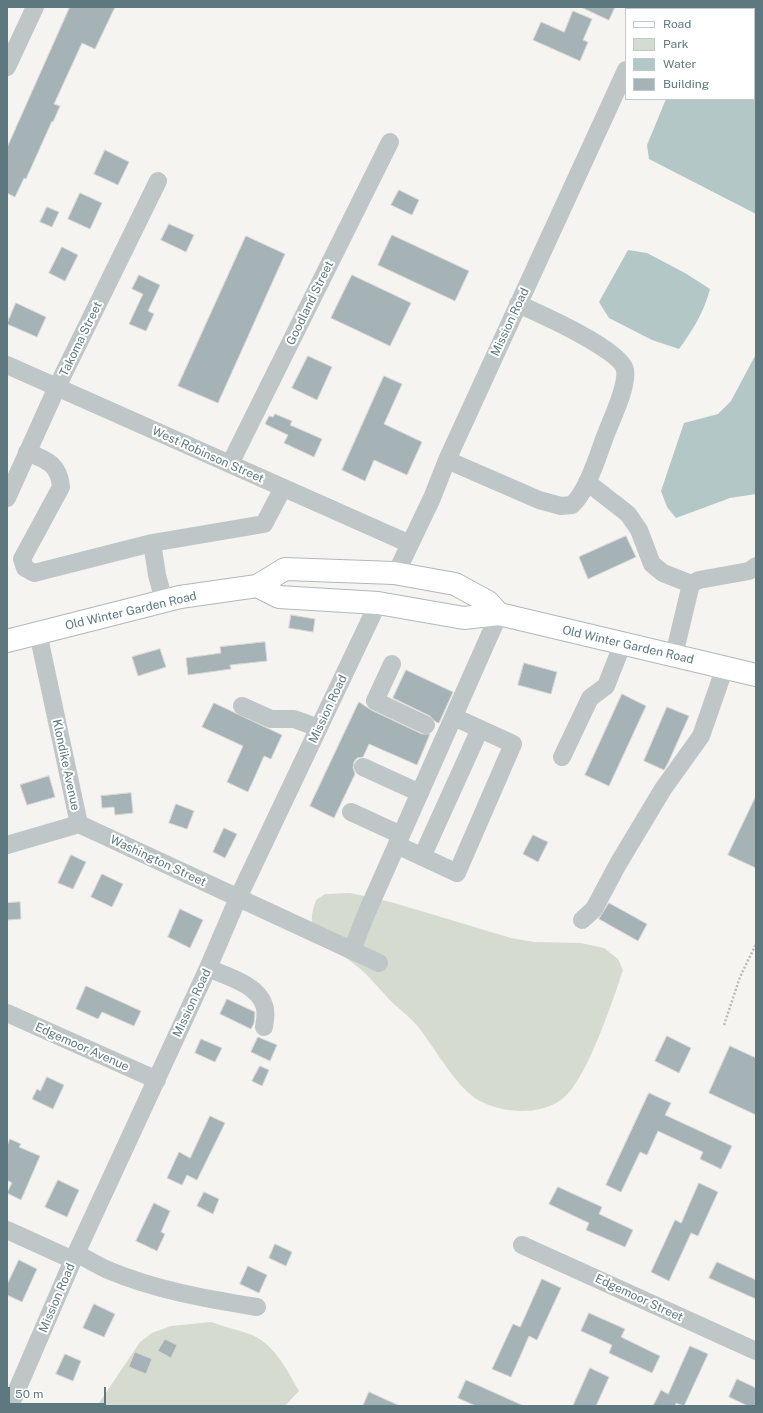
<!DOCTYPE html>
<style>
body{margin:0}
#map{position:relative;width:763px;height:1413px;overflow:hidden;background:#f5f4f1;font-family:"Public Sans",sans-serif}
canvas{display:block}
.frame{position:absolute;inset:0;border:8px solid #5d787f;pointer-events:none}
.legend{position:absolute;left:625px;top:8px;width:130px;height:92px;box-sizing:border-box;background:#fff;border:1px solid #bec9cc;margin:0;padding:5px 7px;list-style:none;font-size:12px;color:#5d787f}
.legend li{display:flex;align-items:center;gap:8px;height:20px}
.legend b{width:20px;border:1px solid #bec9cc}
.scale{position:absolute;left:8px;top:1387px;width:98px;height:18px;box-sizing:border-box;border:2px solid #5d787f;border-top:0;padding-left:5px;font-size:12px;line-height:14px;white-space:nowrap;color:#5d787f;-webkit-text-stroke:3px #fff;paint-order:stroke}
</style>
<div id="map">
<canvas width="763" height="1413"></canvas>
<div class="frame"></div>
<ul class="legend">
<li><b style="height:5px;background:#fff"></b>Road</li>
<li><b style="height:11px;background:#d6dbd0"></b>Park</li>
<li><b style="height:11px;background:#b3c7c7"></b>Water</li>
<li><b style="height:11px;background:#a6b3b6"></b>Building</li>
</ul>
<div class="scale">50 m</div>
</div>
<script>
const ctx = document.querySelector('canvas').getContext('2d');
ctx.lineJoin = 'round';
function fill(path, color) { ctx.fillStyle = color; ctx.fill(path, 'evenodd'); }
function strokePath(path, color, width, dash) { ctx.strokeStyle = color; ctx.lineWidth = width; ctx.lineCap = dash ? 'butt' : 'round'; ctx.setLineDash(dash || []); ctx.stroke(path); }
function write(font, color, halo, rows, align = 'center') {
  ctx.font = font + ' "Public Sans",sans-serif'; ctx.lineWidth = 4; ctx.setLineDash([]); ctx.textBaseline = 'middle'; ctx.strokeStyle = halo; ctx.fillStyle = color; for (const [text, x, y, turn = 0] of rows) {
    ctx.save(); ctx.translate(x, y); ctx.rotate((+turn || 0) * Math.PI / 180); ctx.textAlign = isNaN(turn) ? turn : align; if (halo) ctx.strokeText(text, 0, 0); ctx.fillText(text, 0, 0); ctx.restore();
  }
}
fill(new Path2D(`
 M350 893 391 902 511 938 534 942 581 943 604 948 618 959 623 970C613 1000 586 1083 561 1100 538 1116 503 1113 480 1101 459 1091 435 1049 420 1029 413 1020 403 1012 394 1004 382 992 371 978 358 967 344 956 325 944 315 929 309 920 313 909 316 900L325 894Z
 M211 1322C224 1327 239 1330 252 1335 275 1345 287 1370 299 1391L285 1406H97L140 1342 152 1333 171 1326Z`), '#d6dbd0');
fill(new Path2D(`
 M754 85 756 86V214L649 159 647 145 666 99H754Z
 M628 250 647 253 685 273 710 289C704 312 693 330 679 349L652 340 609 318 599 302Z
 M756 354V494L730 498 676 518 667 507 661 491 684 423 718 414 731 401Z`), '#b3c7c7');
const building = new Path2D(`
 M70 7H115L95 49 82 43 54 104 60 106 53 122 52 121 26 179 24 178 15 197 7 193V148Z
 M581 7H615L609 20Z
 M573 11 592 19 583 40 588 42 580 61 533 40 541 22 564 32Z
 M105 150 129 162 118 185 94 174Z
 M399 190 419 200 412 215 391 205Z
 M80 193 102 203 90 229 68 219Z
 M47 207 59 212 52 227 40 222Z
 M169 224 194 235 186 252 161 240Z
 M392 235 469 271 455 301 378 265Z
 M246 236 285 254 218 403 178 386Z
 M62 247 78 255 65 281 49 273Z
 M139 275 160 285 148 311 154 314 146 331 129 324 143 294 132 289Z
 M352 275 411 303 390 346 331 318Z
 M16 303 46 317 37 337 7 324Z
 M308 356 332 367 317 400 292 388Z
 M384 376 402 384 384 424 422 442 407 475 374 460 365 481 342 470Z
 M275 414 292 421 290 425 322 439 314 457 284 443 288 435 265 424 269 416 273 417Z
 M626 536 636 557 588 579 579 557Z
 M291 615 315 619 313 632 289 628Z
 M265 642 267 661 230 665 231 669 188 675 186 658 221 653 220 647Z
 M160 649 166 667 138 676 132 657Z
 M524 663 557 672 551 694 518 685Z
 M406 670 453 692 439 723 436 722 430 716 393 698Z
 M622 694 646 706 609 786 585 775Z
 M359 702 371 710 422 734H430L417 765 369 744 363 757 357 758 354 762 353 768 355 774 334 818 310 806Z
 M214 703 282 735 271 759 264 756 248 792 227 782 243 746 202 727Z
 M667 707 689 716 668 763 664 770 644 761Z
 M49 776 55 797 27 805 20 785Z
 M131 793 133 813 115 815 114 807 102 808 101 796Z
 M756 796V868L728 855Z
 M176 804 194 811 187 829 169 823Z
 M224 828 237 834 225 858 213 852Z
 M533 835 548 842 538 862 523 854Z
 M71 855 86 862 73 889 58 883Z
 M102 874 123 884 112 907 91 897Z
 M20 902 21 919 7 920V903Z
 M609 903 647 924 638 941 599 919Z
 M180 909 203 920 190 948 168 937Z
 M86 986 141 1011 134 1026 102 1012 98 1019 76 1009Z
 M227 999 255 1012 254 1023 251 1029 220 1014Z
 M667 1036 691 1048 679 1073 655 1061Z
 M258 1037 277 1045 270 1061 251 1052Z
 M201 1039 222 1048 215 1062 195 1053Z
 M730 1046 756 1058V1115L709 1093Z
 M260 1066 269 1070 262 1086 252 1081Z
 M47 1077 64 1085 53 1109 32 1099 37 1089 40 1091Z
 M649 1093 671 1103 665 1115 732 1146 721 1169 700 1159 703 1152 658 1131 647 1155 640 1152 621 1192 606 1185Z
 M210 1116 225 1123 197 1180 187 1175 182 1185 167 1178 179 1152 190 1158Z
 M10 1139 21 1144 19 1147 40 1156 21 1200 7 1193 12 1183 7 1180V1146Z
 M58 1180 79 1190 67 1217 45 1207Z
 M699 1183 718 1192 698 1236 691 1233 669 1281 651 1272 675 1220 681 1223Z
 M558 1187 602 1207 599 1214 633 1230 625 1247 586 1230 589 1223 549 1204Z
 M204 1192 219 1199 213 1214 197 1206Z
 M154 1203 170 1211 161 1232 165 1234 157 1251 136 1241Z
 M275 1244 292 1252 286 1266 269 1258Z
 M19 1260 37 1269 22 1302 7 1295V1285Z
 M717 1262 756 1280V1299L709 1278Z
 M248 1266 267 1275 259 1293 240 1284Z
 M542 1279 561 1288 537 1340 529 1336 511 1377 492 1369 513 1324 520 1327Z
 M94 1304 115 1314 104 1337 83 1328Z
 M589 1313 625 1329 621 1337 660 1356 652 1373 609 1353 612 1345 581 1331Z
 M165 1339 177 1345 171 1358 158 1351Z
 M690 1346 708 1354 684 1406 676 1403 675 1406H653L661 1390 668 1394Z
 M135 1352 152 1359 146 1374 129 1367Z
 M65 1354 81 1361 73 1381 56 1374Z
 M590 1368 609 1377 596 1406H573Z
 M737 1379 756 1388V1406H748L729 1397Z
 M466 1380 524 1406H476L458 1398Z
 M369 1392 400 1406H363Z`);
fill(building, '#a6b3b6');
strokePath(building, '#d6d6d4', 1);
const major = new Path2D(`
 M257 586 279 597 378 603 464 618 499 614 756 675
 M7 641 180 597 257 586 285 569 394 573 455 584 488 602 499 614`);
const highway = new Path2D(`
 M717 7 721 9
 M754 27 756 28`);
strokePath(major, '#b0b8ba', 24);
strokePath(highway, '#b2b8ba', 24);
strokePath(new Path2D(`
 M724 1025 740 977 756 944`), '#b7bcbe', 2.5, [2, 2]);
strokePath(new Path2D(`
 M7 67 35 7
 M7 365 410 544
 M27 452C47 460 59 464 61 487L22 559 25 568 34 573 152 543 157 575 164 601
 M447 460 539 500 561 506 572 505C588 490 598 455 606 434 612 418 628 386 625 370 622 350 538 313 518 304
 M230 464 390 142
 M587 482 628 514 639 530 652 564 663 573 691 584
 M7 498 57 387 158 181
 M152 543 264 524 283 488
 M394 573 400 565 432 498 447 460 626 70
 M38 633 79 824
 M674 655 691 584 699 580 749 571 756 566
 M392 664 375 701 426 725
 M242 706 271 719H294L319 728
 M562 757 590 698 606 686 623 643
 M363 767 420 793
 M351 812 401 835
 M79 824 379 963
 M7 845 79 824
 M397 845 457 873 513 744 454 717
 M422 857 480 729
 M582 920 594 909 618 864 663 789 701 736 725 667
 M352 950 367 912 499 614
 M208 968C226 976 257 984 264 1005 267 1012 265 1020 264 1027
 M7 1013 157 1080
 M7 1230 73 1260
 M522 1245 756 1351
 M76 1253C87 1259 97 1265 108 1270 155 1290 207 1299 257 1307
 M10 1406 73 1260 208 968 238 898 378 603`), '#bfc6c8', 18);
strokePath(major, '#fff', 22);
strokePath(highway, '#fff', 22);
write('12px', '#5d787f', '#fff', [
 ["Goodland Street",310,303,-64],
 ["Mission Road",510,322,-65],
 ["Takoma Street",81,339,-64],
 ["West Robinson Street",208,455,24],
 ["Old Winter Garden Road",131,611,-13],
 ["Old Winter Garden Road",628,645,13],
 ["Mission Road",328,709,-65],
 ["Klondike Avenue",66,765,78],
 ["Washington Street",158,861,25],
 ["Mission Road",192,1003,-65],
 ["Edgemoor Avenue",82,1047,24],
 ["Mission Road",57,1298,-67],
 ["Edgemoor Street",639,1298,25]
]);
</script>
